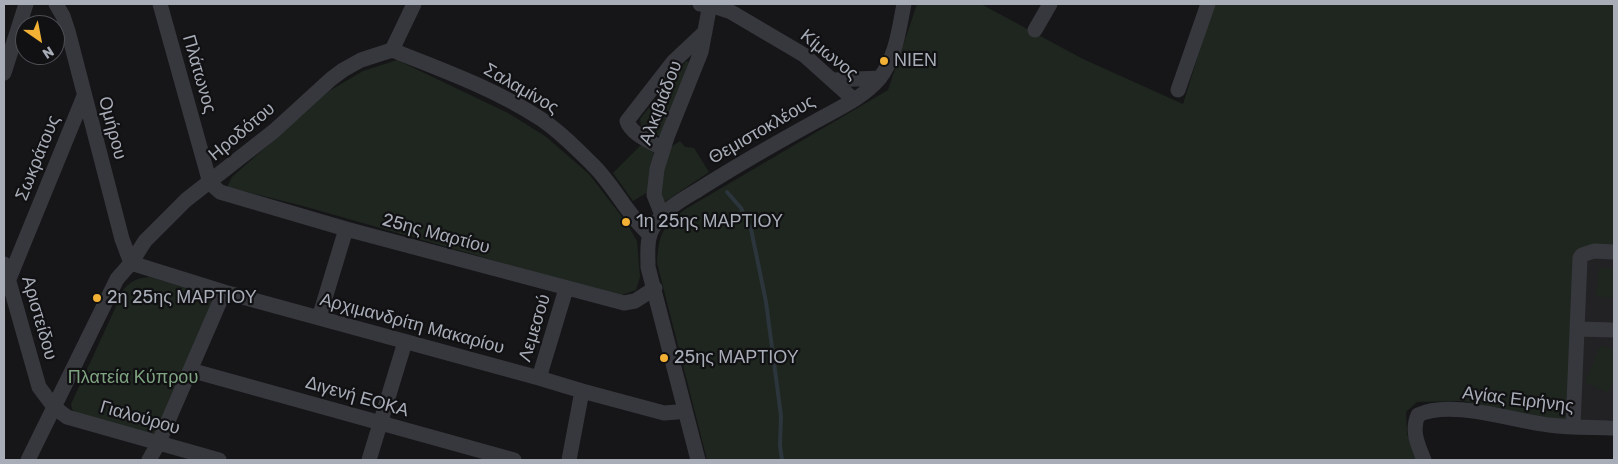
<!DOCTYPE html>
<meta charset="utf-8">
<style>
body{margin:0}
#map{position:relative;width:1618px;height:464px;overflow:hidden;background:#161618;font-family:Rubik,sans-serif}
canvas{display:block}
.frame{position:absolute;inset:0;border:5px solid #a8adb8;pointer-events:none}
.north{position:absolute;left:15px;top:15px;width:50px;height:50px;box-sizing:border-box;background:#111113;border:1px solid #4d4f55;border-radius:50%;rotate:147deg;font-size:14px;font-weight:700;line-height:20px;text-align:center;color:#a8adb8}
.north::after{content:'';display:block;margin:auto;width:18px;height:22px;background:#f2b134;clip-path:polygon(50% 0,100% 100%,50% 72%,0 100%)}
</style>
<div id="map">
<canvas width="1618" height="464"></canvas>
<div class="frame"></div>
<div class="north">N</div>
</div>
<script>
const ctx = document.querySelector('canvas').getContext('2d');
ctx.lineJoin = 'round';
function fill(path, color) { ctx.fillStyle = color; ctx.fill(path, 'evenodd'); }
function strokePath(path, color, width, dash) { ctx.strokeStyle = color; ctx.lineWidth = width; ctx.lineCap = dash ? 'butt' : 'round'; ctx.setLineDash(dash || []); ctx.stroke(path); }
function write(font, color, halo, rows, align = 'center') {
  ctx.font = font + ' Rubik,sans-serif'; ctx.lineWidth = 4.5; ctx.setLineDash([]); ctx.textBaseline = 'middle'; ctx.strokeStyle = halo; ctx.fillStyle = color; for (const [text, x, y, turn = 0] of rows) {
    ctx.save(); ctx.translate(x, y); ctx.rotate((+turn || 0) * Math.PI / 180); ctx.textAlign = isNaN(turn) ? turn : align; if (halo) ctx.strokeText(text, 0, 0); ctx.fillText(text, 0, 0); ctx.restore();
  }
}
fill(new Path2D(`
 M1587 257H1614V325L1582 323Z
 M1582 335 1614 336V420L1578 421Z`), '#222225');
fill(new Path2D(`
 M917 4H981L1083 59 1183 104 1214 4H1614V247L1581 249 1571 421 1527 415 1463 401 1417 402 1406 412 1407 434 1418 460H707L657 263C659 234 661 229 684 210L888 90Z
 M397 60 508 113 545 136 589 174 626 222 637 241 640 277 636 290 619 296 303 206 227 187 232 177 329 91 363 71Z
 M686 61 689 62 661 137 641 127 640 119Z
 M680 141 685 147 694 148 709 172 666 201 660 200 664 168 671 147Z
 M643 143 654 151 648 192 633 201 613 173Z
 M1599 268 1614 269V298L1596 296Z
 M150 277 205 294 211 298V302L209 313 155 433H146L76 413 72 409 71 404 124 289C132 280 138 278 150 277Z
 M1601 345 1614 350V379L1608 393 1585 382Z`), '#1e261f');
strokePath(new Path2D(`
 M727 192 741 208 751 229 766 302 781 416 780 446 782 460`), '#2c353c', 4);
strokePath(new Path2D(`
 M56 4 63 16 68 31 122 239 131 263
 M160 4 210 183 220 192 346 229 624 303 635 301 655 288
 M700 4 710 5 731 12 804 55 853 99
 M1035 30 1050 4
 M392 50C443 70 495 89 541 119 559 131 576 148 592 164 614 185 627 215 650 235
 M392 50 414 4
 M4 73 26 4
 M833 80 880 78
 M1178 90 1208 4
 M662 148C651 142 631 134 627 121L673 62 705 32
 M662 215 654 195 657 169 667 137 701 52 710 4
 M131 263 224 292 539 378 582 391 664 413 677 412 685 410
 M4 264 39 387 54 407 67 417 219 460
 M7 284 84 96
 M319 318 346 229
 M1577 329 1614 330
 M190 370 514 460
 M539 378 566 289
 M1573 426 1580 258 1582 255 1594 251 1614 252
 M28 460 117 279 131 263 145 241 186 200 274 131 331 79 343 70 361 60 392 50
 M149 460 158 444 224 292
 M369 460 405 342
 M569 460 582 391
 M698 460 648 267C648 253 646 238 654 226 663 210 683 199 698 190 736 166 776 143 816 121 837 109 863 98 879 79 896 58 899 29 904 4
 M1424 460C1418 445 1411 431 1418 415 1452 399 1512 421 1549 425 1571 428 1593 427 1614 428`), '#37383d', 15);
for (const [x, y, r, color] of [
 [884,61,5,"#f2b134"],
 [626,222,5,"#f2b134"],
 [97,298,5,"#f2b134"],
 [664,358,5,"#f2b134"]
]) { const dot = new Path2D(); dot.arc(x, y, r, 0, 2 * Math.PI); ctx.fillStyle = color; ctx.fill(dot); strokePath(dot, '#111113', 2); }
write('18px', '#a8adb8', '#111113', [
 ["Κίμωνος",829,55,39],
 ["Πλάτωνος",199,74,74],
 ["Σαλαμίνος",521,89,30],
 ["Αλκιβιάδου",661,103,-69],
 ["Ομήρου",112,128,75],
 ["Θεμιστοκλέους",762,130,-30],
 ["Ηροδότου",242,132,-40],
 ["Σωκράτους",38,158,-68],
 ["25ης Μαρτίου",436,234,15],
 ["Αριστείδου",39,318,74],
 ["Αρχιμανδρίτη Μακαρίου",412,324,15],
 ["Λεμεσού",535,328,-73],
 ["Διγενή ΕΟΚΑ",357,397,16],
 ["Αγίας Ειρήνης",1518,400,7],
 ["Γιαλούρου",140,418,16]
]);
write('18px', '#a8adb8', '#111113', [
 ["ΝΙΕΝ",894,61],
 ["1η 25ης ΜΑΡΤΙΟΥ",636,222],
 ["2η 25ης ΜΑΡΤΙΟΥ",107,298],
 ["25ης ΜΑΡΤΙΟΥ",674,358]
], 'left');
write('18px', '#7fa381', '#111113', [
 ["Πλατεία Κύπρου",133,378]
]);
</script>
